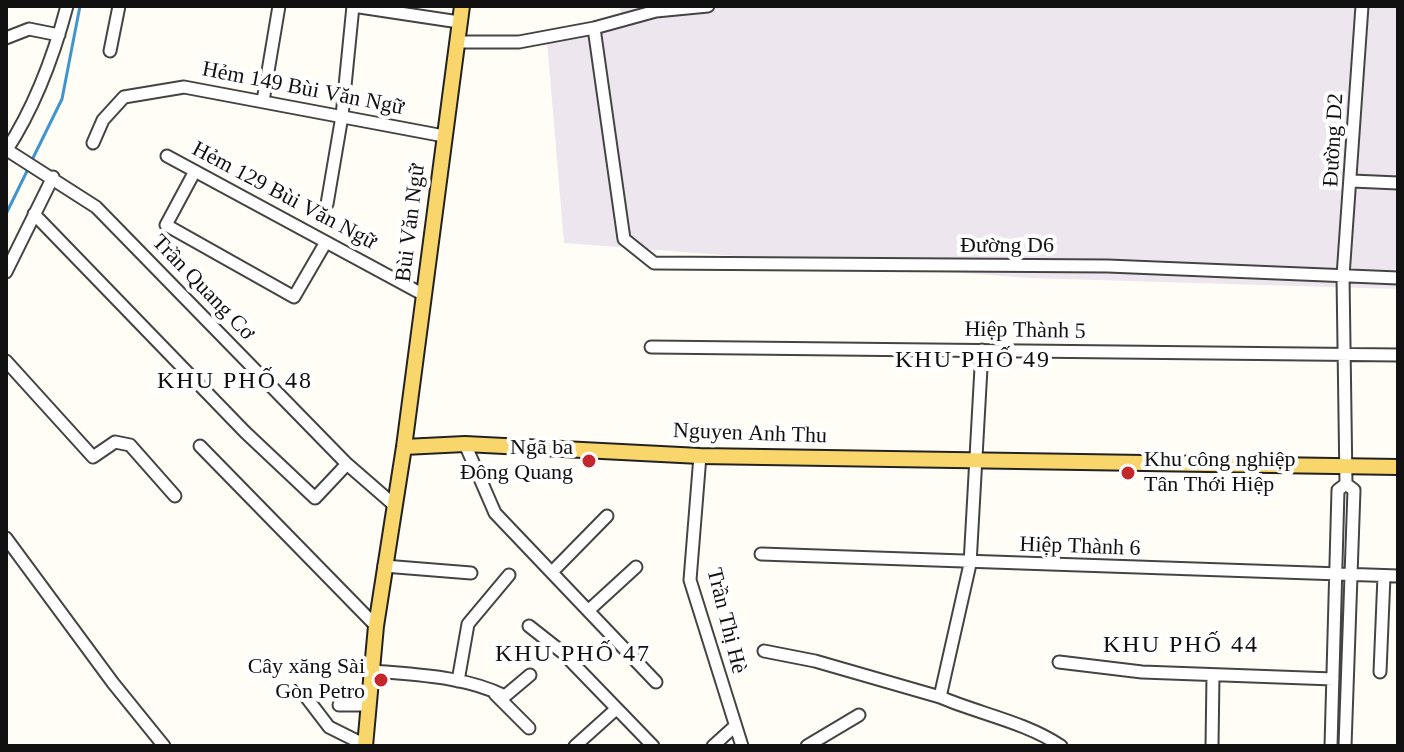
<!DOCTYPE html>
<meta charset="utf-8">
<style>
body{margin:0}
#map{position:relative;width:1404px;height:752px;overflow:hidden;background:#fffdf5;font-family:Georgia,serif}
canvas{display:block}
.frame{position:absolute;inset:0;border:8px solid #111;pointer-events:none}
</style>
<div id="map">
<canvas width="1404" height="752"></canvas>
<div class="frame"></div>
</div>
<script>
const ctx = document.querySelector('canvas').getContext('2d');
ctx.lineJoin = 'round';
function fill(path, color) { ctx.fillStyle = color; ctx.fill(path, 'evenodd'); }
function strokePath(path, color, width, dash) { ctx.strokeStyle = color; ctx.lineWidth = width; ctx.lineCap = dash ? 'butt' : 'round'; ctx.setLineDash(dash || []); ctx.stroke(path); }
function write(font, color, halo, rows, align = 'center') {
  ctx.font = font + ' Georgia,serif'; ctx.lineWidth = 8; ctx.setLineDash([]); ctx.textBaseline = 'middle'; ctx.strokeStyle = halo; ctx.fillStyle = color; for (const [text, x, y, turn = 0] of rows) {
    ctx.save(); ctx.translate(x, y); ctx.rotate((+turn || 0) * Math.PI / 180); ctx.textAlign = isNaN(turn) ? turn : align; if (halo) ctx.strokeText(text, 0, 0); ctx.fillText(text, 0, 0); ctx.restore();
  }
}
fill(new Path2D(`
 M620 6H1398V289L1029 278 564 243 547 41 622 25Z`), '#eee6ef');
strokePath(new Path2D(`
 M32 160 62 99 80 6
 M6 214 29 167`), '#3f96cf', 3);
const minor = new Path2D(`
 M353 6 459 22
 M594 28 624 239 654 263 1108 266 1398 278
 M6 38 29 29 59 35
 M459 42H519L594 28 656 11 708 6
 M110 51 119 6
 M263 101 279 6
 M93 143 103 120 124 97 184 87 444 136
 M7 150 96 207 347 464 393 504
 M6 151C34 108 54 55 67 6
 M167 156 424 295
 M195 171 166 225 294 297 326 242
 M1352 181 1398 183
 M327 204 342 116 353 6
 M34 214 245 432 315 498 347 464
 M6 272 53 177
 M651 347 1398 355
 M982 350 970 564 940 697C980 714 1025 722 1061 746
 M6 361 93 457 115 442 130 445 175 496
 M465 444 495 513 656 682
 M200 446 376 626
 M700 456 690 580 742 746
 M6 538 113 683 164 746
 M761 554 1398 576
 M384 566 471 573
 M552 572 607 516
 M589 610 636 567
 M529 626 562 652 653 746
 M764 651 815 661 940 697
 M1059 662 1142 672 1333 679
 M373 671C417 675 464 676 505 696L530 675
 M1380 672 1384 576
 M458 681 468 624 509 575
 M303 693 329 727 365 745
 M495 694 529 728
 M339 705H369
 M575 746 615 710
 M713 746 734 727
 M807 746 859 715
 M1212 746 1213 675
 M1331 746 1338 490 1346 484
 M1345 746 1354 490 1346 484 1343 276 1362 6`);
const major = new Path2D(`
 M404 447 465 444 700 456 1398 467
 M365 746 376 626 404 447 462 6`);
strokePath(minor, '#444', 15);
strokePath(major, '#222', 18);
strokePath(minor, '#fff', 11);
strokePath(major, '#f9d66b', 14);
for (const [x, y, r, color] of [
 [589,461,8,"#c4262e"],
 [1128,473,8,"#c4262e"],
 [381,680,8,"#c4262e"]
]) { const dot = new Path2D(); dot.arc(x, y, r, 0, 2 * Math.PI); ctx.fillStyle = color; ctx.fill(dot); strokePath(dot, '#fff', 3); }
write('22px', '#111', '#fff', [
 ["Hẻm 149 Bùi Văn Ngữ",303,89,11],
 ["Đường D2",1334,140,-87],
 ["Hẻm 129 Bùi Văn Ngữ",284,196,28],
 ["Bùi Văn Ngữ",411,223,-83],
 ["Đường D6",1007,246],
 ["Trần Quang Cơ",203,288,46],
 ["Hiệp Thành 5",1025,331,1],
 ["Nguyen Anh Thu",750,434,2],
 ["Hiệp Thành 6",1080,547,2],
 ["Trần Thị Hè",726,621,76]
]);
write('22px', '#111', '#fff', [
 ["Ngã ba",573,448],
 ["Đông Quang",573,473],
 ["Khu công nghiệp",1144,460,"left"],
 ["Tân Thới Hiệp",1144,485,"left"],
 ["Cây xăng Sài",365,667],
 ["Gòn Petro",365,692]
], 'right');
ctx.letterSpacing = '2px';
write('24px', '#111', '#fff', [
 ["KHU PHỐ 49",973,361],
 ["KHU PHỐ 48",235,382],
 ["KHU PHỐ 44",1181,646],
 ["KHU PHỐ 47",573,655]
]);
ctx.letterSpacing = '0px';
</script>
